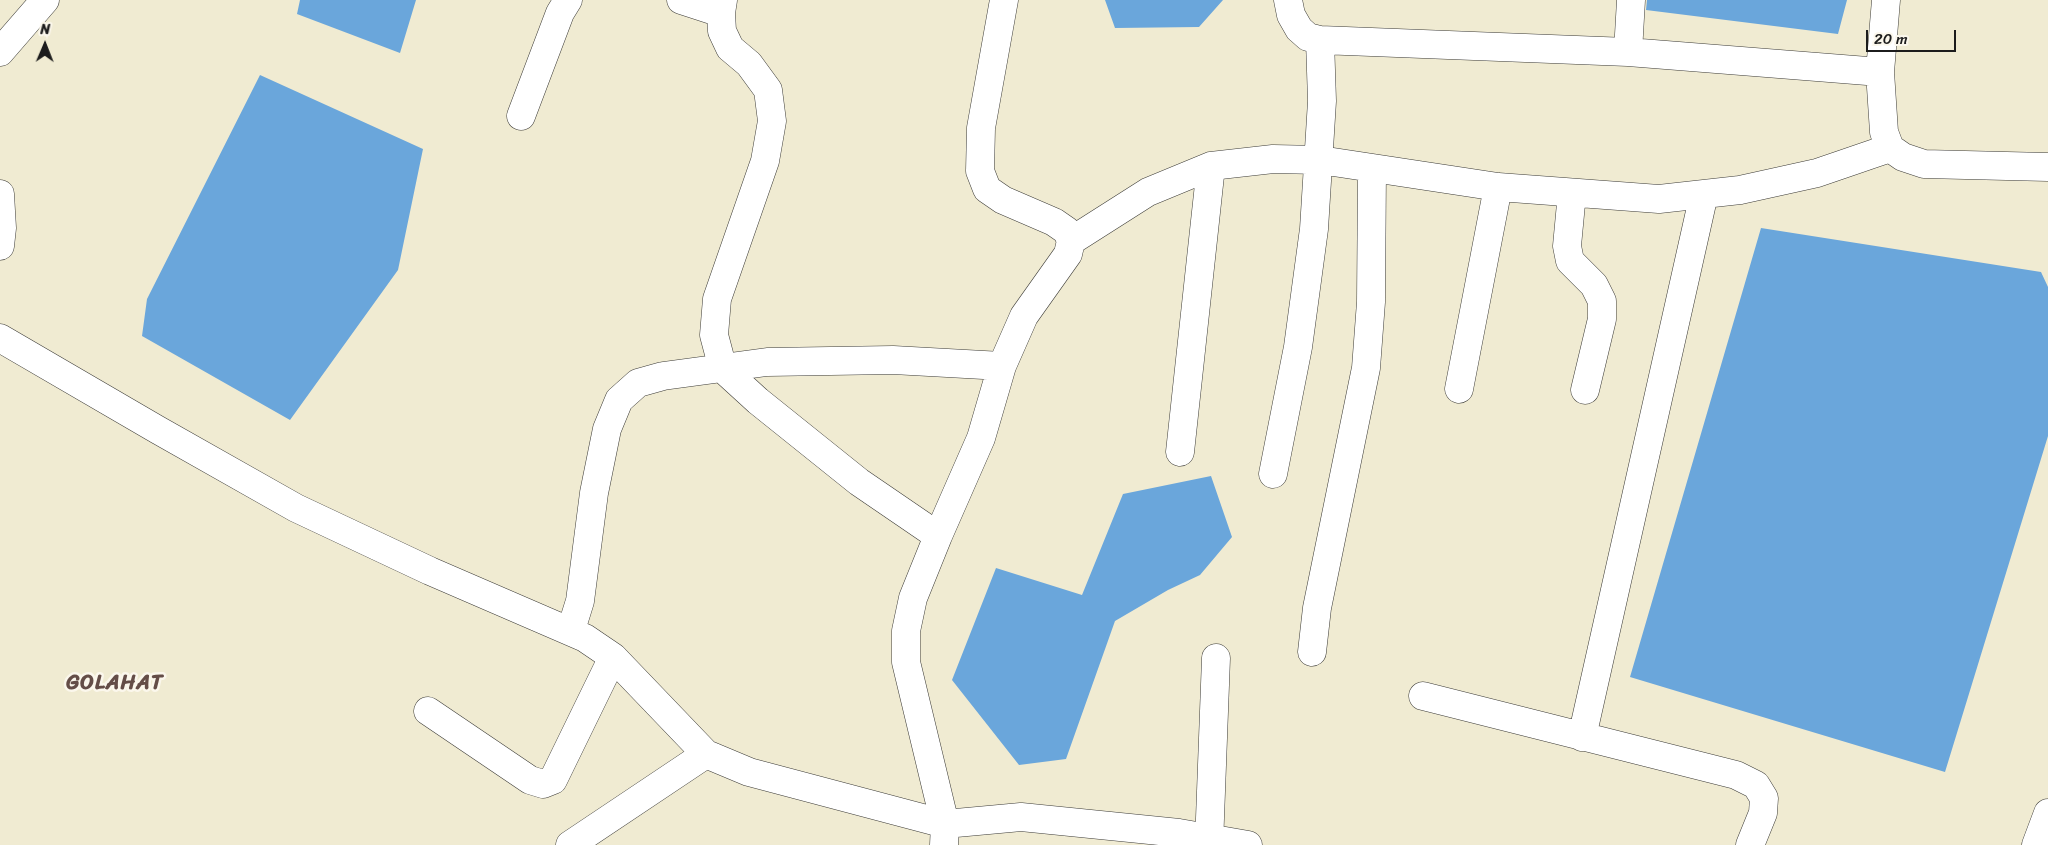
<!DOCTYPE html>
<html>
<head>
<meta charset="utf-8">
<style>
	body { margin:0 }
	#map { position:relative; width:2048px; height:845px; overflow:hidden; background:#f0ebd2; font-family:Sriracha,sans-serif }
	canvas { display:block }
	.north { position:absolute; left:20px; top:20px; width:50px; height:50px; -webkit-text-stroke:4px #fbf7ec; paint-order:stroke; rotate:1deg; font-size:14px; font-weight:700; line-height:20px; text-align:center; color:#1c1c1c }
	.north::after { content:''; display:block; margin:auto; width:18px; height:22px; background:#1c1c1c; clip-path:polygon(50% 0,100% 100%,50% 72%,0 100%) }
	.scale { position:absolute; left:1866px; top:30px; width:90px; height:22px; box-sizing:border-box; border:2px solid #1c1c1c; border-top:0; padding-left:6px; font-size:15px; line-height:18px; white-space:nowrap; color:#1c1c1c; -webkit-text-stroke:4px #fbf7ec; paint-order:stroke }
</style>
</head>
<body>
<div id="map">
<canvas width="2048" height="845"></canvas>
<div class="north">N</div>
<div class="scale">20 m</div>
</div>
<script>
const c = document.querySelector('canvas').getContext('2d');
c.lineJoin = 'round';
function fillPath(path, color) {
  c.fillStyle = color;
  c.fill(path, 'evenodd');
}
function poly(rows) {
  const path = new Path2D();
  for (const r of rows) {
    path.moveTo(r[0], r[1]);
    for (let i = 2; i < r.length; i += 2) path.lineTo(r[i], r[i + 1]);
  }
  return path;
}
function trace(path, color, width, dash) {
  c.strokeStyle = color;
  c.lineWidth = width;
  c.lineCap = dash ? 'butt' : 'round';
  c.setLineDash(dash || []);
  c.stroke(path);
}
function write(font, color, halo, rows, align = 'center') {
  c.font = font + ' Sriracha,sans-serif';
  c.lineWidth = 5;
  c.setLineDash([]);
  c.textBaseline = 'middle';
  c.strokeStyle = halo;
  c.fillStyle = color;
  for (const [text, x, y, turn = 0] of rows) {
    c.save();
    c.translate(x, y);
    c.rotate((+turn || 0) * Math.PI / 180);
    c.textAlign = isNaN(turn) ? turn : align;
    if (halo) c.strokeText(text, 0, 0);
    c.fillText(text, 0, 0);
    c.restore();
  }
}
fillPath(poly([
	[300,0,416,0,400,53,297,14],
	[1105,0,1223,0,1199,27,1115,28],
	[1647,0,1847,0,1838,34,1646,10],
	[260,75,423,149,398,270,290,420,142,336,147,299],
	[1761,228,2041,272,2048,287,2048,436,1945,772,1630,677],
	[1211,476,1232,537,1200,575,1168,590,1115,621,1066,759,1019,765,952,680,996,568,1082,595,1123,494]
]), '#6aa6db');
const street = poly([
	[681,0,721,13],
	[723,0,721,13,722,31,730,48,749,64,768,90,772,121,765,161,717,299,714,335,723,369,758,401,859,482,938,536],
	[1288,0,1291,15,1299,29,1308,37,1320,40,1628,52,1880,72,1886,0],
	[0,52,45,0],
	[1628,52,1631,0],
	[1880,72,1884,132,1890,148,1903,157,1924,164,2048,167],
	[521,116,560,13,568,0],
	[1572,193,1567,246,1570,261,1594,285,1602,301,1602,319,1585,390],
	[0,194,2,228,0,246],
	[1071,241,1148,192,1211,166,1273,159,1320,160,1498,187,1659,199,1740,190,1817,173,1890,148],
	[0,338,158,430,296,508,430,571,585,638,613,657,706,754,749,772,945,824,1021,817,1179,833,1248,845],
	[1459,389,1498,187],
	[1180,452,1211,166],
	[1273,474,1298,347,1314,229,1322,101,1320,40],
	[571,630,580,601,594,493,607,429,619,400,638,383,663,376,767,362,893,360,1002,366],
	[1312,652,1317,608,1366,368,1371,302,1372,169],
	[1423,696,1736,775,1756,785,1764,798,1763,813,1750,845],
	[428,711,530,780,543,784,553,780,613,657],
	[1582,737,1704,194],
	[570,845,706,754],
	[944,845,945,824,906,662,906,631,913,598,938,536,981,438,1002,366,1024,316,1068,254,1071,241,1067,231,1054,222,1003,200,987,189,980,171,981,128,1004,0],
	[1209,845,1216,658],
	[2036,845,2048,813]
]);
trace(street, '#3c3b37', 29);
trace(street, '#fff', 28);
c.letterSpacing = '1px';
write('bold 21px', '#644d47', '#fbf7ec', [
	["GOLAHAT",115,684]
]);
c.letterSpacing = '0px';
</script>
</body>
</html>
